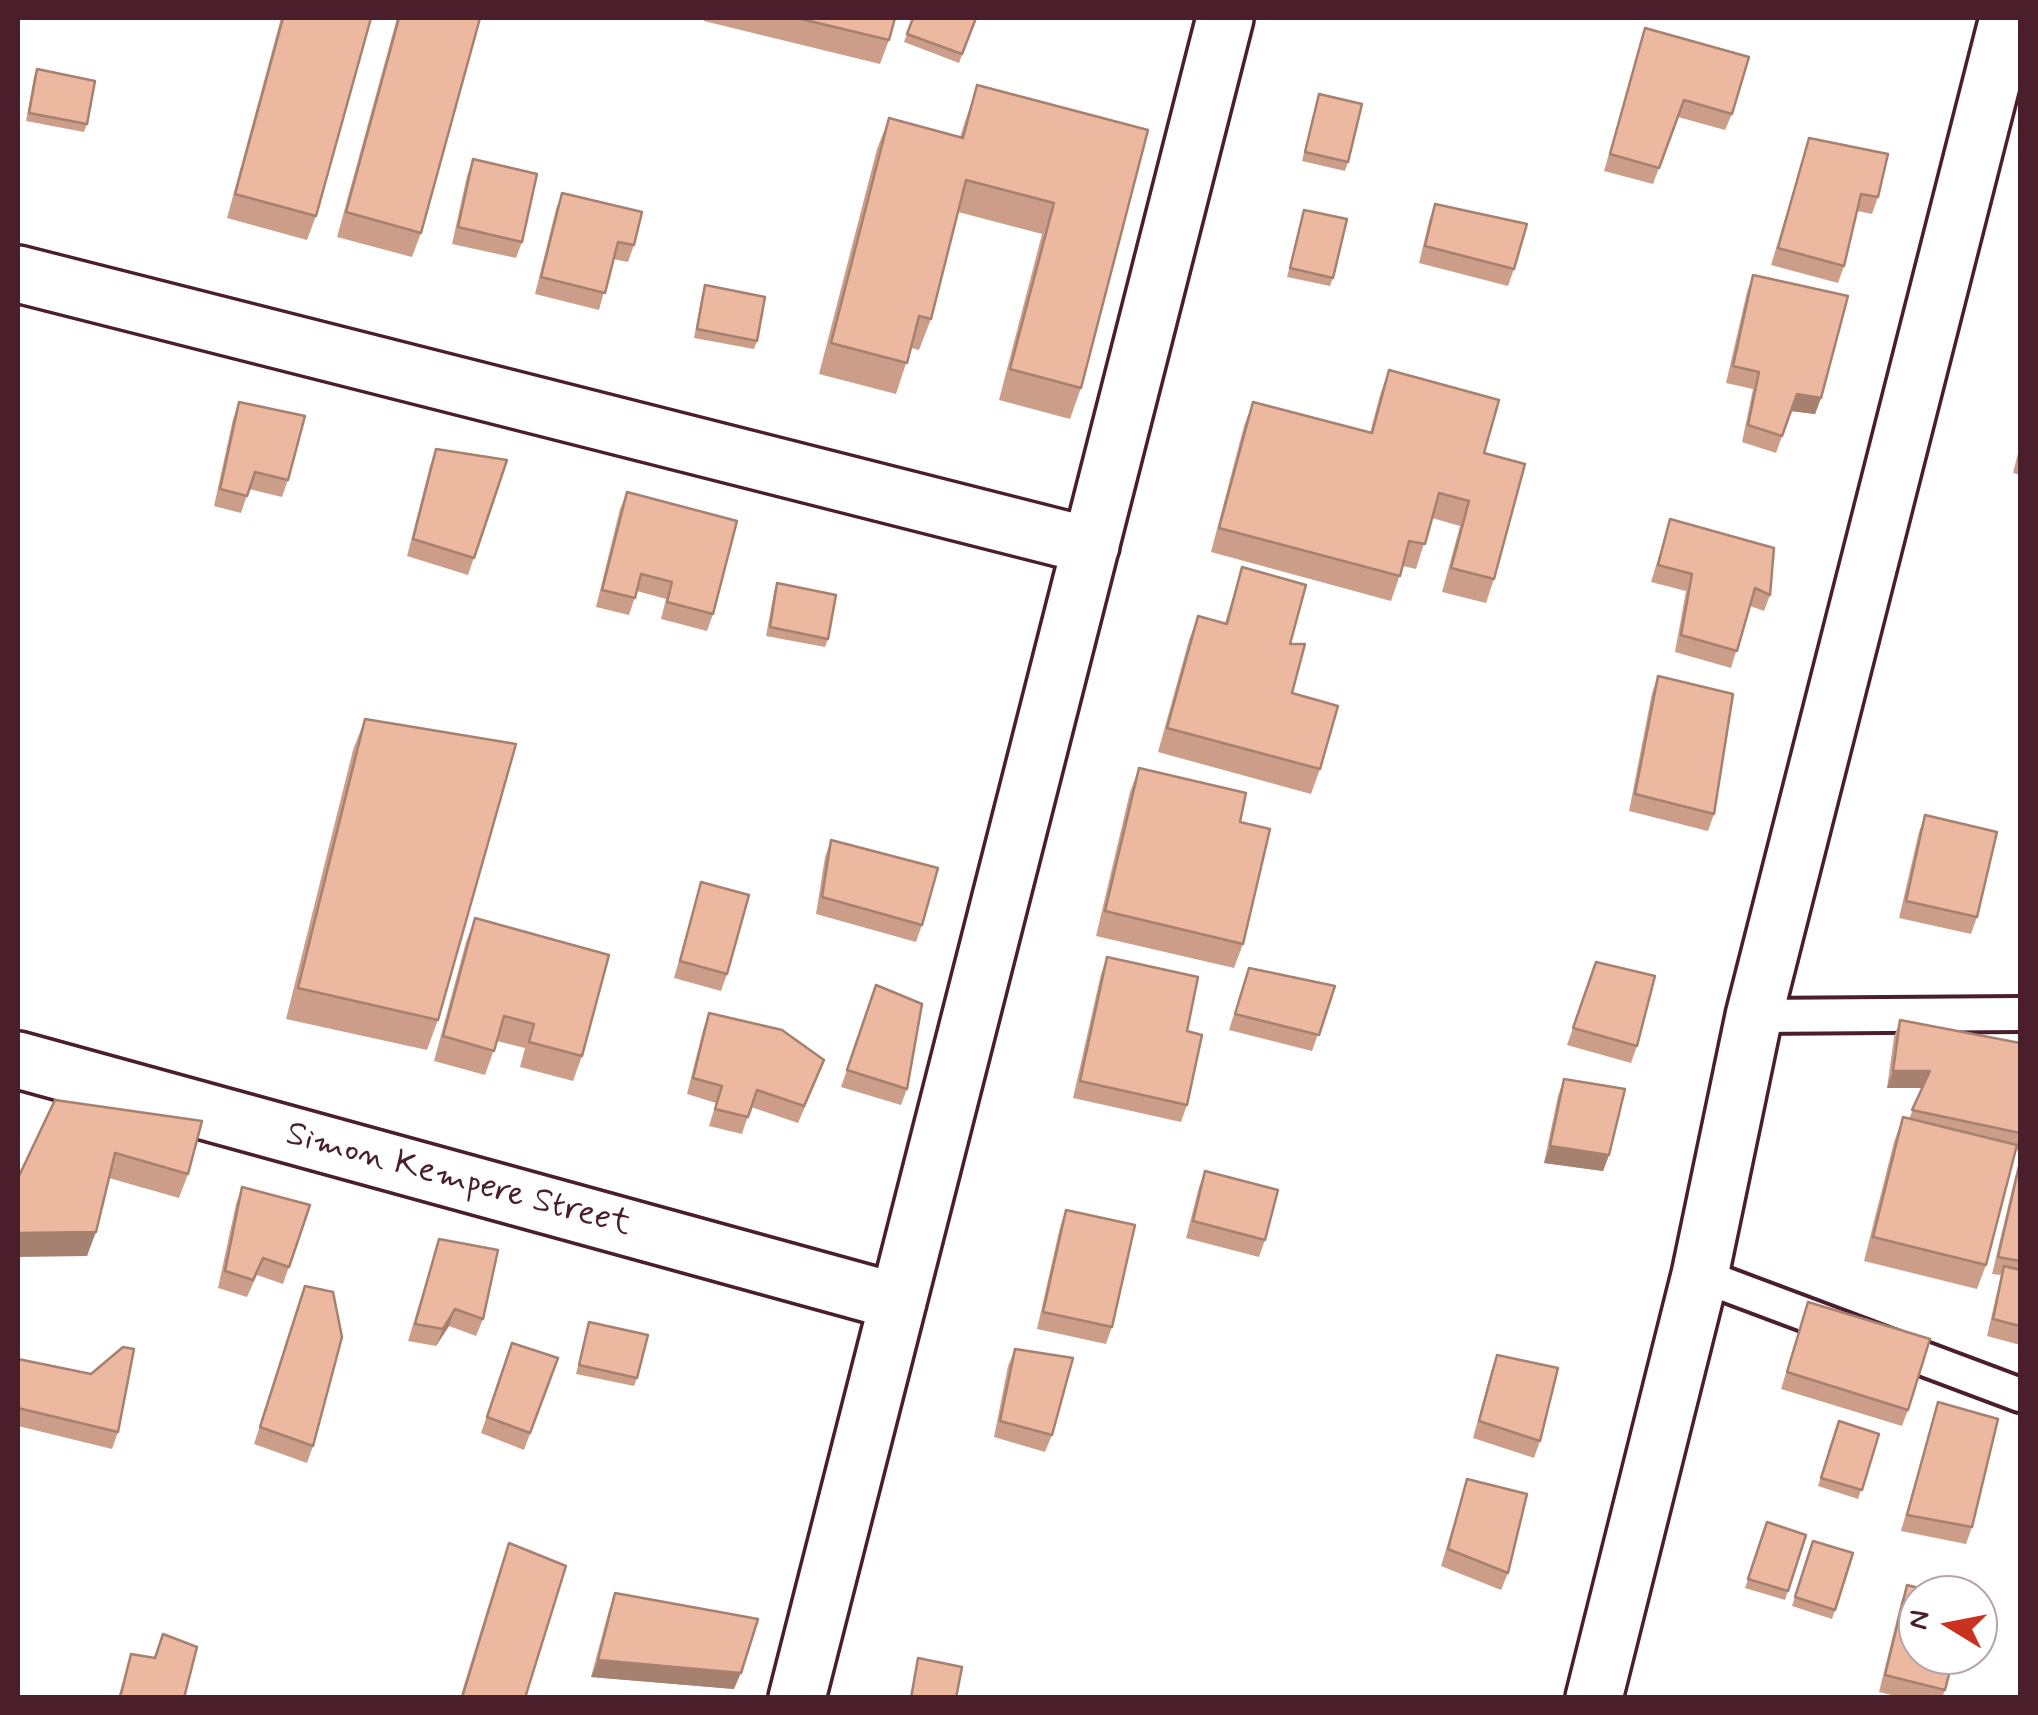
<!DOCTYPE html>
<html>
<head>
<meta charset="utf-8">
<style>
	body { margin:0 }
	#map { position:relative; width:2038px; height:1715px; overflow:hidden; background:#fff; font-family:Mynerve,sans-serif }
	canvas { display:block }
	.frame { position:absolute; inset:0; border:20px solid #4a1f2b; pointer-events:none }
	.north { position:absolute; left:1898px; top:1575px; width:100px; height:100px; box-sizing:border-box; background:#fff; border:2px solid #b7a5aa; border-radius:50%; rotate:280deg; font-size:28px; font-weight:700; line-height:40px; text-align:center; color:#4a1f2b }
	.north::after { content:''; display:block; margin:auto; width:35px; height:45px; background:#c8321e; clip-path:polygon(50% 0,100% 100%,50% 72%,0 100%) }
</style>
</head>
<body>
<div id="map">
<canvas width="2038" height="1715"></canvas>
<div class="frame"></div>
<div class="north">N</div>
</div>
<script>
const c = document.querySelector('canvas').getContext('2d');
c.lineJoin = 'round';
function poly(rows) {
  const path = new Path2D();
  for (const r of rows) {
    path.moveTo(r[0], r[1]);
    for (let i = 2; i < r.length; i += 2) path.lineTo(r[i], r[i + 1]);
  }
  return path;
}
function trace(path, color, width, dash) {
  c.strokeStyle = color;
  c.lineWidth = width;
  c.lineCap = dash ? 'butt' : 'round';
  c.setLineDash(dash || []);
  c.stroke(path);
}
function fillPath(path, color) {
  c.fillStyle = color;
  c.fill(path, 'evenodd');
}
function write(font, color, halo, rows, align = 'center') {
  c.font = font + ' Mynerve,sans-serif';
  c.lineWidth = 8;
  c.setLineDash([]);
  c.textBaseline = 'middle';
  c.strokeStyle = halo;
  c.fillStyle = color;
  for (const [text, x, y, turn = 0] of rows) {
    c.save();
    c.translate(x, y);
    c.rotate((+turn || 0) * Math.PI / 180);
    c.textAlign = isNaN(turn) ? turn : align;
    if (halo) c.strokeText(text, 0, 0);
    c.fillText(text, 0, 0);
    c.restore();
  }
}
const lane = poly([
	[1754,1016,2020,1014],
	[1700,1275,2020,1395]
]);
const street = poly([
	[18,274,1091,546],
	[18,1060,898,1302],
	[797,1698,1225,18],
	[1594,1698,1700,1275,1754,1016,2008,18]
]);
trace(lane, '#4a1f2b', 40);
trace(street, '#4a1f2b', 62);
trace(lane, '#fff', 32);
trace(street, '#fff', 55);
fillPath(poly([
	[281,18,371,18,316,216,307,240,227,218],
	[397,18,480,18,421,233,412,257,337,237],
	[704,18,895,18,889,40,880,64,704,21],
	[913,18,976,18,959,63,904,42],
	[1645,28,1732,114,1725,130,1678,117,1653,184,1604,171],
	[37,69,87,124,84,132,26,121,34,77],
	[977,85,1148,130,1081,388,1070,419,999,400,1042,234,958,212,931,319,919,350,911,348,896,394,819,374,877,149,889,118,960,137],
	[1319,94,1348,162,1345,171,1302,161],
	[1809,138,1878,197,1872,214,1857,211,1844,266,1838,283,1771,265],
	[473,159,522,242,516,258,452,244,467,176],
	[562,193,634,245,628,262,613,259,599,310,535,294,556,209],
	[1435,204,1514,269,1508,286,1419,263,1429,221],
	[1304,210,1333,278,1330,286,1287,277],
	[1753,275,1821,398,1815,414,1791,411,1776,453,1742,442,1753,389,1726,383,1747,292],
	[705,285,757,341,754,349,694,338,702,294],
	[1389,370,1484,453,1494,579,1486,603,1442,592,1460,526,1432,518,1416,569,1403,566,1391,601,1211,552,1244,426,1253,402,1370,433,1380,395],
	[239,402,288,480,282,497,249,489,241,513,214,506,233,419],
	[2020,445,2020,475,2013,473],
	[436,449,507,460,468,575,407,556,430,466],
	[627,492,713,614,707,631,661,619,666,599,637,591,629,615,596,607,620,509],
	[1670,519,1770,595,1764,611,1750,606,1731,668,1675,652,1686,591,1651,582],
	[1242,567,1290,644,1292,693,1320,769,1311,794,1158,752,1189,640,1198,616,1225,623],
	[777,583,828,639,825,647,766,636,774,592],
	[1658,676,1714,814,1708,831,1629,811,1652,693],
	[365,719,438,1020,427,1050,286,1019,353,750],
	[1139,768,1240,822,1243,944,1234,968,1096,936,1130,792],
	[1925,815,1977,917,1971,934,1899,918,1919,832],
	[831,840,922,925,916,942,816,914,825,857],
	[701,882,727,974,721,991,674,978],
	[475,918,582,1056,573,1081,520,1067,525,1048,497,1041,485,1075,434,1061,466,942],
	[1107,957,1187,1031,1187,1105,1181,1122,1073,1098,1101,974],
	[1596,962,1637,1046,1631,1063,1567,1045],
	[876,985,907,1089,901,1105,841,1087],
	[1243,985,1335,986,1312,1051,1229,1030],
	[709,1013,818,1077,798,1123,751,1107,742,1134,709,1126,716,1103,687,1094,703,1030],
	[1900,1020,2020,1043,2020,1151,2015,1150,1986,1265,1977,1289,1864,1261,1894,1142,1903,1117,1909,1119,1922,1088,1887,1088,1894,1037],
	[1564,1079,1609,1155,1603,1171,1544,1163,1558,1096],
	[55,1100,188,1174,179,1198,109,1178,87,1256],
	[2020,1161,2020,1345,1987,1336,2001,1275,1992,1274,2015,1177],
	[1205,1171,1265,1240,1259,1257,1186,1238,1199,1187],
	[242,1187,310,1205,283,1284,257,1275,247,1297,218,1288,236,1204],
	[1066,1210,1112,1327,1106,1344,1037,1329,1060,1227],
	[439,1239,483,1319,476,1336,449,1326,436,1346,408,1341],
	[305,1286,313,1446,307,1463,254,1444],
	[1808,1302,1908,1410,1902,1426,1781,1389],
	[589,1322,637,1378,634,1386,576,1374],
	[512,1343,558,1358,524,1450,481,1433],
	[1015,1349,1052,1435,1045,1452,994,1437,1008,1366],
	[1497,1355,1540,1441,1534,1458,1473,1438,1491,1372],
	[18,1359,118,1432,112,1449,18,1426],
	[1938,1402,1972,1527,1966,1544,1901,1531],
	[1839,1421,1879,1434,1858,1499,1818,1486],
	[1467,1479,1508,1573,1501,1590,1441,1566],
	[1767,1522,1806,1535,1785,1600,1745,1588],
	[1813,1541,1853,1553,1832,1619,1792,1606],
	[509,1543,525,1698,460,1698,500,1568],
	[1907,1585,1945,1690,1942,1698,1903,1698,1879,1692,1901,1602],
	[615,1593,734,1689,591,1677,609,1610],
	[131,1654,184,1698,118,1698]
]), '#cc9e8a');
fillPath(poly([
	[1797,394,1821,398,1815,414,1790,411],
	[1893,1071,1930,1071,1923,1088,1887,1088],
	[1550,1146,1609,1155,1603,1171,1544,1163],
	[96,1232,87,1256,18,1257,18,1233],
	[455,1309,449,1326,436,1346,443,1329],
	[598,1660,741,1673,734,1689,591,1677]
]), '#a68170');
const building = poly([
	[283,18,371,18,316,216,235,194,283,18],
	[399,18,480,18,421,233,346,212,399,18],
	[797,18,895,18,889,40,797,18],
	[913,18,976,18,962,54,907,34,913,18],
	[1645,28,1749,57,1732,114,1684,100,1659,168,1610,154,1645,28],
	[37,69,95,81,87,124,29,113,37,69],
	[977,85,1148,130,1081,388,1010,369,1054,203,966,180,931,319,919,316,907,363,831,343,889,118,963,138,977,85],
	[1319,94,1362,104,1348,162,1305,152,1319,94],
	[1809,138,1888,154,1878,197,1861,194,1844,266,1778,248,1809,138],
	[473,159,537,174,522,242,458,227,473,159],
	[562,193,642,212,634,245,618,242,605,293,541,277,562,193],
	[1435,204,1527,224,1514,269,1425,246,1435,204],
	[1304,210,1347,219,1333,278,1290,268,1304,210],
	[1753,275,1848,296,1821,398,1797,394,1782,436,1748,425,1759,372,1733,366,1753,275],
	[705,285,765,297,757,341,697,329,705,285],
	[1389,370,1499,400,1484,453,1525,464,1494,579,1451,568,1469,501,1439,493,1425,544,1409,541,1400,576,1219,528,1253,402,1372,433,1389,370],
	[239,402,305,416,288,480,255,472,247,496,220,489,239,402],
	[436,449,507,460,474,558,413,539,436,449],
	[627,492,737,521,713,614,667,602,672,582,641,574,635,598,602,590,627,492],
	[1670,519,1774,548,1770,595,1755,588,1737,651,1681,635,1692,574,1658,565,1670,519],
	[1242,567,1306,585,1290,644,1305,644,1292,693,1338,706,1320,769,1167,728,1198,616,1227,624,1242,567],
	[777,583,836,595,828,639,770,627,777,583],
	[1658,676,1733,694,1714,814,1635,794,1658,676],
	[365,719,516,744,438,1020,298,988,365,719],
	[1139,768,1246,793,1240,822,1270,829,1243,944,1105,911,1139,768],
	[1925,815,1997,832,1977,917,1906,901,1925,815],
	[831,840,938,868,922,925,822,897,831,840],
	[701,882,749,895,727,974,680,961,701,882],
	[475,918,609,955,582,1056,529,1042,534,1024,504,1016,494,1051,443,1036,475,918],
	[1107,957,1198,977,1187,1031,1202,1035,1187,1105,1080,1081,1107,957],
	[1596,962,1655,976,1637,1046,1573,1028,1596,962],
	[1249,968,1335,986,1319,1035,1235,1014,1249,968],
	[876,985,922,1004,907,1089,847,1070,876,985],
	[709,1013,782,1030,824,1060,804,1106,757,1090,748,1117,715,1109,722,1086,693,1078,709,1013],
	[1900,1020,2020,1043,2020,1133,1912,1110,1930,1071,1893,1071,1900,1020],
	[1564,1079,1625,1089,1609,1155,1550,1146,1564,1079],
	[55,1100,202,1121,188,1174,115,1153,96,1232,18,1233,18,1178,55,1100],
	[1903,1117,2017,1145,1986,1265,1873,1237,1903,1117],
	[2020,1162,2020,1261,1998,1257,2020,1162],
	[1205,1171,1278,1190,1265,1240,1193,1221,1205,1171],
	[242,1187,310,1205,289,1267,263,1258,253,1280,225,1271,242,1187],
	[1066,1210,1135,1225,1112,1327,1043,1312,1066,1210],
	[439,1239,498,1250,483,1319,455,1309,443,1329,415,1324,439,1239],
	[2004,1266,2020,1270,2020,1326,1993,1319,2004,1266],
	[305,1286,333,1292,342,1337,313,1446,260,1427,305,1286],
	[1808,1302,1930,1339,1908,1410,1787,1372,1808,1302],
	[589,1322,648,1335,637,1378,579,1365,589,1322],
	[512,1343,558,1358,530,1433,487,1417,512,1343],
	[123,1347,134,1349,118,1432,18,1408,18,1359,91,1374,123,1347],
	[1015,1349,1073,1358,1052,1435,1000,1421,1015,1349],
	[1497,1355,1558,1368,1540,1441,1479,1421,1497,1355],
	[1938,1402,1998,1419,1972,1527,1907,1515,1938,1402],
	[1839,1421,1879,1434,1862,1490,1821,1478,1839,1421],
	[1467,1479,1527,1494,1508,1573,1448,1549,1467,1479],
	[1767,1522,1806,1535,1788,1591,1748,1579,1767,1522],
	[1813,1541,1853,1553,1835,1610,1795,1597,1813,1541],
	[509,1543,566,1566,525,1698,462,1698,509,1543],
	[1907,1585,1947,1595,1918,1595,1918,1655,1954,1655,1945,1690,1885,1675,1907,1585],
	[615,1593,758,1619,741,1673,598,1660,615,1593],
	[163,1634,197,1647,184,1698,120,1698,131,1654,155,1658,163,1634],
	[918,1658,962,1667,956,1698,911,1698,918,1658]
]);
fillPath(building, '#edb8a0');
trace(building, '#a68170', 2.5);
write('35px', '#4a1f2b', '#fff', [
	["Simon Kempere Street",458,1181,15]
]);
</script>
</body>
</html>
